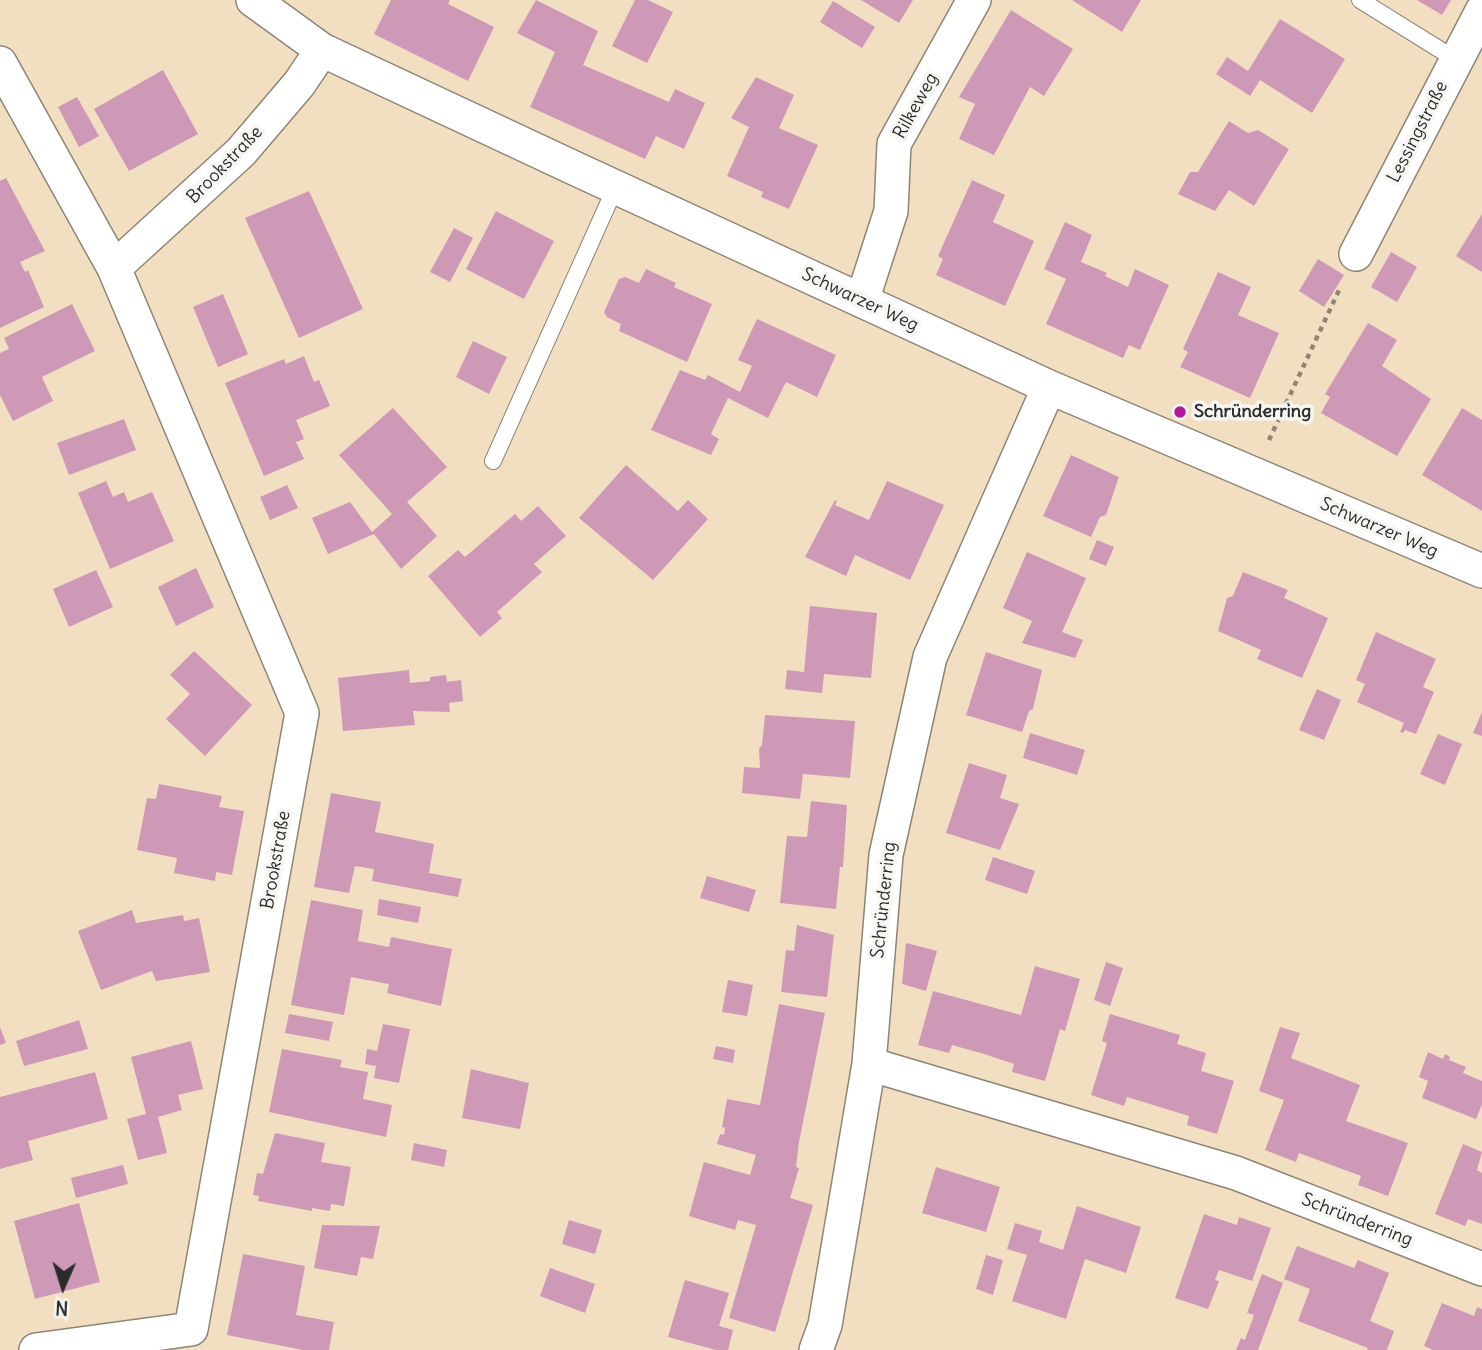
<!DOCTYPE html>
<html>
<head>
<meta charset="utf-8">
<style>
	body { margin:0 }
	#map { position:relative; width:1482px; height:1350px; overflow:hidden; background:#f2dfc2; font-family:Delius,sans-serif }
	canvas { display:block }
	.north { position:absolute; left:28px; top:1252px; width:70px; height:70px; -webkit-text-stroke:5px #f6f6f2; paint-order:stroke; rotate:183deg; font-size:19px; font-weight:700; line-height:28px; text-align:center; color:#2b2b2b }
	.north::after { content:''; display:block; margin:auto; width:24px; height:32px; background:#2b2b2b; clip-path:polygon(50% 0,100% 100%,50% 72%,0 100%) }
</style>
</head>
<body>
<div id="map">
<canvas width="1482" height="1350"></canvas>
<div class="north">N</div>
</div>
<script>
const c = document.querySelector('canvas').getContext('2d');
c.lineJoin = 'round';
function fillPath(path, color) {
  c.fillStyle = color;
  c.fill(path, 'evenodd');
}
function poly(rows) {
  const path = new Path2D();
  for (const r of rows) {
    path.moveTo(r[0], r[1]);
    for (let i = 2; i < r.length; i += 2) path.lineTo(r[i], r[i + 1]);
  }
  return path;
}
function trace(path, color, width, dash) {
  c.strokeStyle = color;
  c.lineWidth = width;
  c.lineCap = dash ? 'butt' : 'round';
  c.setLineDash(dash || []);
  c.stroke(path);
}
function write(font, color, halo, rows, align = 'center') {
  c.font = font + ' Delius,sans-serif';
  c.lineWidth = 7;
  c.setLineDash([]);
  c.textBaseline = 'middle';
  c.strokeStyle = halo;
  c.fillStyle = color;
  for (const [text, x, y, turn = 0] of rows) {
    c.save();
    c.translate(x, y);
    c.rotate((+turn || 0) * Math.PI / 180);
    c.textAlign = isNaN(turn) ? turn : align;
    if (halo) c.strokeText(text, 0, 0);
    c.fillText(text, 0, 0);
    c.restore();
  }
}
fillPath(poly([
	[391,0,450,0,448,4,494,27,468,81,374,34],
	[536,0,598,31,583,65,669,102,675,89,705,103,684,149,656,136,645,159,530,107,555,52,517,33],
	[635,0,648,0,673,12,647,63,612,46],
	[861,0,913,0,899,23],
	[1072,0,1141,0,1122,32],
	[1417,0,1451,0,1442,15],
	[833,1,875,27,862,48,820,22],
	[1011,10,1073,49,1044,96,1030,87,994,155,959,139,975,104,959,97],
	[1280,19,1345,59,1312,113,1260,80,1250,96,1216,74,1227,57,1248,71],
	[163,70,198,134,129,171,94,109],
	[756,77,794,95,779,128,818,145,789,209,761,197,763,192,727,176,749,127,731,118],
	[77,97,99,136,79,147,58,107],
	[1229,121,1248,133,1258,130,1289,149,1254,206,1229,190,1215,211,1178,194,1190,172,1198,172],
	[6,178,45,251,20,262,25,272,28,270,44,307,0,328,0,181],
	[972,180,1005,195,993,222,1034,241,1005,306,936,275,943,259,938,256],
	[309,191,363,309,299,338,245,218],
	[496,211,554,241,524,299,466,269],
	[1482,214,1482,272,1456,256],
	[1065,222,1092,235,1081,262,1107,273,1105,276,1128,287,1135,269,1169,285,1140,350,1129,345,1123,358,1046,324,1066,279,1044,269],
	[454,228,473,238,450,282,430,272],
	[1391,252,1417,267,1397,302,1371,287],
	[1318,259,1344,275,1324,307,1299,291],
	[646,269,676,283,674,287,712,304,687,362,619,331,621,324,607,317,604,312,619,279,625,277,639,283],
	[1218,272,1251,287,1238,315,1279,333,1250,398,1180,367,1188,352,1183,349],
	[223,294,248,354,218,367,193,307],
	[72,304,95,351,42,377,53,401,13,421,0,395,0,353,9,349,4,338],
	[757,319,836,355,817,397,786,382,768,418,728,398,711,434,719,439,711,455,651,430,680,370,705,380,708,375,740,392,752,366,738,360],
	[1368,323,1397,340,1382,366,1431,399,1397,456,1321,413,1330,397,1325,394],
	[473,341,507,357,489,394,456,377],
	[304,356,314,382,319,380,330,406,296,420,304,439,296,442,304,459,264,476,225,383,284,359,286,364],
	[393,408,447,467,407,502,437,536,401,569,374,534,328,554,312,518,350,502,372,532,392,514,339,455],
	[1462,408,1482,420,1482,511,1422,475],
	[124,419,136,450,69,475,57,443],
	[1071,455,1119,477,1106,515,1100,517,1091,537,1043,516],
	[626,465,678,511,688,500,708,519,653,580,579,518],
	[106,481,113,497,124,492,128,502,152,492,174,541,110,569,78,493],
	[887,481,944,505,910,580,855,555,846,576,805,557,835,500,837,501,835,505,869,520],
	[287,485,298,508,270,520,260,497],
	[538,506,566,536,534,564,542,572,497,612,502,618,480,637,428,576,458,550,465,557,515,514,521,521],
	[1097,540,1114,547,1106,566,1089,559],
	[1027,552,1086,578,1062,632,1083,640,1075,658,1022,643,1032,621,1003,608],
	[196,568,214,607,176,626,158,587],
	[96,570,113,607,69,627,53,589],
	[1243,572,1288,590,1284,598,1328,618,1302,678,1257,659,1261,650,1218,631,1227,598,1233,596],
	[810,606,877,613,871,678,824,674,822,693,785,689,787,670,804,672],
	[1376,632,1436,659,1423,687,1434,692,1416,734,1405,730,1403,733,1400,732,1404,723,1357,702,1365,684,1356,680],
	[194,651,252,705,205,756,166,719,190,694,170,675],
	[986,652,1042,670,1033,709,1029,711,1022,732,966,715],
	[409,670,410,683,430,681,430,677,446,675,447,682,461,680,463,701,449,703,450,712,413,711,415,725,343,731,338,678],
	[1317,689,1341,700,1324,740,1299,730],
	[1482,712,1482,736,1473,733],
	[765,715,855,721,850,778,803,774,800,799,742,793,744,767,760,768,759,749,762,745],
	[1030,733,1085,750,1077,775,1023,758],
	[1438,734,1462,744,1445,785,1420,774],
	[969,763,1007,775,1000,798,1019,804,1000,850,946,833],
	[159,784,222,796,219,807,244,811,232,875,216,872,215,881,174,873,177,858,137,850,147,798,156,799],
	[331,793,381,802,375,832,434,844,429,873,462,879,458,897,372,881,374,869,355,866,349,893,314,887],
	[811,801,847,805,843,867,840,867,836,909,780,903,787,836,807,837],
	[993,857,1035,871,1027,894,985,880],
	[707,876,756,890,749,912,700,898],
	[379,899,421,907,418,923,377,915],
	[311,900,363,910,358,941,389,947,391,937,452,949,441,1006,387,993,389,984,351,977,344,1015,291,1005],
	[132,910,136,923,183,915,184,921,199,918,210,972,156,981,152,971,101,990,78,931],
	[797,925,834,935,827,997,781,992,786,950,794,951],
	[906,943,937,951,926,991,902,984],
	[1106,962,1123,968,1110,1006,1094,1000],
	[1035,966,1080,979,1065,1031,1060,1029,1045,1081,1012,1072,1014,1064,984,1054,952,1045,949,1053,918,1045,933,991,1021,1015],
	[728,980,753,985,747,1016,722,1012],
	[779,1004,825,1013,799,1142,796,1167,799,1168,790,1198,813,1205,775,1332,729,1318,756,1225,738,1220,735,1230,689,1216,704,1162,750,1175,756,1155,717,1144,720,1134,724,1135,725,1128,722,1127,727,1099,760,1105],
	[289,1014,333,1022,329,1041,285,1033],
	[1110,1014,1180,1035,1177,1044,1206,1053,1201,1071,1234,1081,1217,1134,1187,1125,1189,1116,1127,1097,1124,1106,1091,1095,1107,1043,1102,1041],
	[79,1020,88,1049,24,1066,16,1041],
	[383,1024,410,1029,399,1083,374,1078,376,1066,365,1064,367,1049,377,1051],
	[0,1027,6,1043,0,1045],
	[1280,1027,1300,1033,1291,1058,1360,1085,1346,1121,1408,1143,1388,1196,1358,1185,1361,1176,1299,1153,1296,1162,1265,1150,1284,1100,1259,1091],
	[191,1041,203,1089,178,1095,182,1110,158,1117,167,1153,138,1160,127,1119,146,1114,131,1057],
	[716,1046,735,1050,733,1063,713,1059],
	[282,1049,342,1060,340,1067,368,1072,363,1099,392,1105,386,1137,269,1112],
	[1428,1052,1443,1059,1445,1054,1450,1057,1449,1060,1466,1067,1463,1073,1482,1081,1482,1104,1476,1119,1422,1098,1428,1081,1419,1077],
	[471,1069,529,1083,520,1129,462,1118],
	[95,1072,108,1119,28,1141,33,1160,0,1169,0,1097],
	[275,1133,325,1143,321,1162,351,1167,344,1206,331,1204,330,1211,312,1208,312,1211,258,1201,259,1196,253,1195,257,1173,263,1174],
	[414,1143,447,1150,444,1167,411,1160],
	[1463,1144,1482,1152,1477,1170,1482,1173,1482,1224,1468,1219,1465,1226,1435,1214],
	[123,1165,128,1184,76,1198,71,1178],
	[936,1167,1000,1187,986,1232,922,1213],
	[79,1203,100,1282,35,1299,14,1221],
	[1077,1206,1141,1227,1126,1273,1085,1259,1066,1319,1012,1301,1027,1255,1007,1249,1015,1223,1042,1231,1039,1242,1063,1250],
	[1204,1214,1237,1225,1239,1217,1271,1228,1252,1281,1219,1270,1215,1280,1219,1281,1208,1309,1175,1298],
	[569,1220,602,1230,595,1254,562,1244],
	[322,1225,380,1226,373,1259,361,1257,357,1276,314,1268],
	[1297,1246,1354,1268,1358,1260,1389,1273,1370,1321,1394,1331,1387,1350,1367,1350,1368,1348,1298,1321,1310,1289,1284,1279],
	[243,1254,305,1266,296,1315,334,1322,329,1350,303,1350,227,1335],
	[986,1255,1003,1260,993,1295,976,1289],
	[550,1268,595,1284,585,1313,540,1296],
	[1262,1274,1283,1283,1258,1350,1236,1350,1241,1338,1245,1340,1254,1315,1247,1313],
	[685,1280,729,1293,719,1326,733,1330,728,1350,716,1350,668,1337],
	[1442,1303,1474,1316,1477,1307,1482,1309,1482,1350,1433,1350,1424,1346]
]), '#ce99b6');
const lane = poly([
	[1360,0,1455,59],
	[493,461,616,186]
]);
const street = poly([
	[253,0,322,50,574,168,1049,387,1482,571],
	[0,63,114,268],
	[1356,254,1482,11],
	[862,301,891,211,894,144,974,0],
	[869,1064,1236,1173,1482,1269],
	[36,1350,191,1329,302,713,114,268,241,152,299,84,322,50],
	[816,1350,825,1325,869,1064,886,855,930,657,1049,387]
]);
trace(lane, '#8e8576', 18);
trace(street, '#8e8576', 36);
trace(poly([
	[1269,440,1341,286]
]), '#8e8576', 4.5, [5, 5]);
trace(lane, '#fff', 16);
trace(street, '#fff', 33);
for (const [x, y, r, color] of [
	[1180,412,7,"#b5179e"]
]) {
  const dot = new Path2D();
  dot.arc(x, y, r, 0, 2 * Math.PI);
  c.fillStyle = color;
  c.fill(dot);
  trace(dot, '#f6f6f2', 2.5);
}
write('18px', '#2b2b2b', '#f6f6f2', [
	["Rilkeweg",916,106,-61],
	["Lessingstraße",1418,132,-63],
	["Brookstraße",225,165,-46],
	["Schwarzer Weg",860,300,25],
	["Schwarzer Weg",1379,528,23],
	["Brookstraße",276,860,-80],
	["Schründerring",884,900,-84],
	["Schründerring",1357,1220,21]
]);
write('bold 18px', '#2b2b2b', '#f6f6f2', [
	["Schründerring",1194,412]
], 'left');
</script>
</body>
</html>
